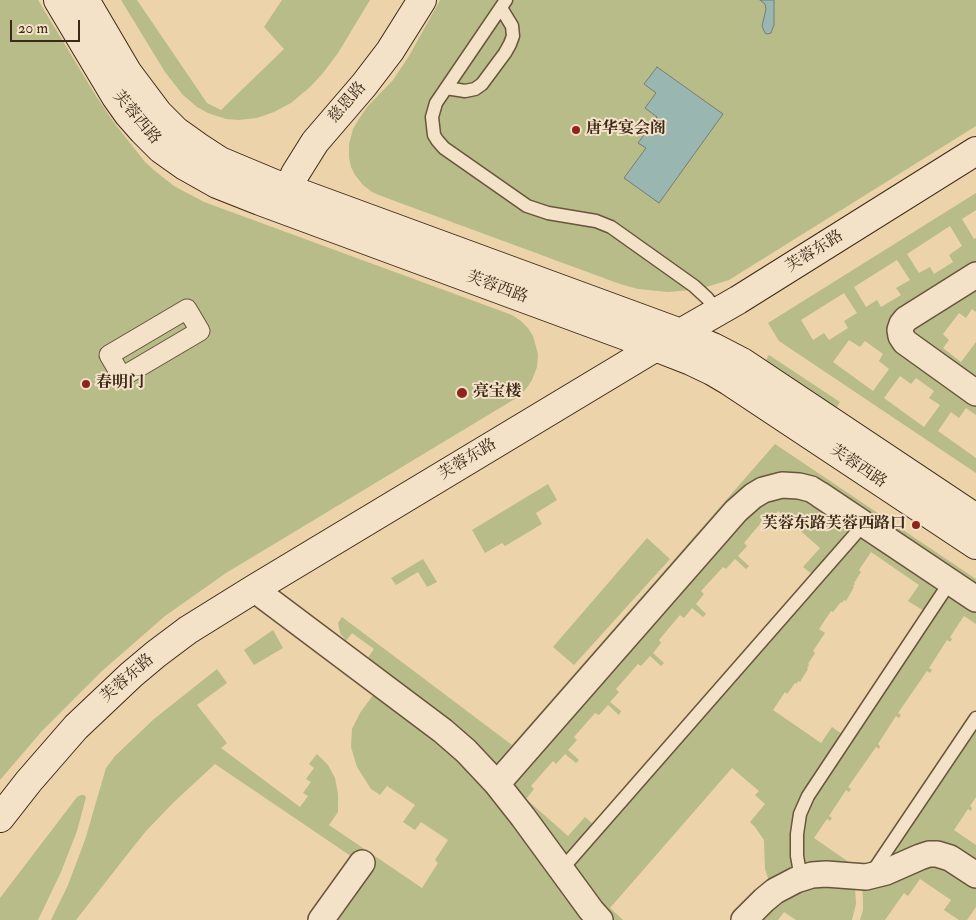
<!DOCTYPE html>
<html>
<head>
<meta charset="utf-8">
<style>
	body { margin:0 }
	#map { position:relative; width:976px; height:920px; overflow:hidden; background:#ecd3aa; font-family:"IM FELL Double Pica",serif }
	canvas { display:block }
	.scale { position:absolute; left:10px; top:20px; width:70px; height:22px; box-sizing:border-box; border:2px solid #3d2918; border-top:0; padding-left:6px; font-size:15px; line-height:18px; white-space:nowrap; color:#3d2918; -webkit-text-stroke:4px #f3e2c8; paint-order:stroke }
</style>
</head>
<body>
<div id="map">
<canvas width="976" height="920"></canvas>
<div class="scale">20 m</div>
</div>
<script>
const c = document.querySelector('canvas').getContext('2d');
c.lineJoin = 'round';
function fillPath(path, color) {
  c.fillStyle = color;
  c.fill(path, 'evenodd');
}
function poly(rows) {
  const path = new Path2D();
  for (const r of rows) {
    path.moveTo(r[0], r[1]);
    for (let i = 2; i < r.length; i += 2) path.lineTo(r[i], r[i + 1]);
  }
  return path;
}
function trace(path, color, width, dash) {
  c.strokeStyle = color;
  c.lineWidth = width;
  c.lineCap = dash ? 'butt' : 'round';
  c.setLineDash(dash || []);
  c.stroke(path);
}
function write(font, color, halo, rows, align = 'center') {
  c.font = font + ' "IM FELL Double Pica","Noto Serif SC",serif';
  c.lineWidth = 4;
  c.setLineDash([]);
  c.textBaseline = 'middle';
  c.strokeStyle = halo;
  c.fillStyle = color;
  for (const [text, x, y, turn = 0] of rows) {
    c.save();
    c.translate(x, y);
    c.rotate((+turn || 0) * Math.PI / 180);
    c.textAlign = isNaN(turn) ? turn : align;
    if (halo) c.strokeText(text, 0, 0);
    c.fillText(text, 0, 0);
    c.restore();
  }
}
fillPath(poly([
	[0,0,38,0,96,96,115,124,145,162,155,171,174,186,204,202,512,315,521,321,528,328,533,336,538,354,537,367,532,380,526,389,518,397,226,573,165,616,102,671,42,731,0,780],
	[121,0,137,0,207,103,221,110,284,49,264,27,282,0,370,0,338,53,323,73,310,87,291,103,274,112,257,118,238,120,226,119,208,113,197,107,183,95,165,72],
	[440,0,976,0,976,126,729,280,703,288,691,290,668,292,638,289,620,284,384,197,372,192,363,185,355,175,351,167,349,157,349,144,353,129,357,122,367,107,393,80,409,56],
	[976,193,976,210,962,219,974,239,976,238,976,267,898,318,976,401,976,415,966,408,959,418,951,412,938,431,976,458,976,473,779,341,768,323],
	[950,226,962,246,949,255,953,262,934,274,930,267,919,273,907,254],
	[897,260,910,280,896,288,901,295,881,307,877,300,866,307,854,287],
	[844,293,857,313,844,321,848,328,829,340,824,333,813,340,801,320],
	[849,340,860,347,865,341,883,354,879,361,889,369,873,391,833,362],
	[900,376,911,384,916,378,934,391,929,398,940,405,924,427,884,398],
	[976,283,976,312,972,309,966,318,959,313,943,334,949,340,943,348,961,362,976,342,976,384,906,328],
	[769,355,840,402,836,408,765,361],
	[775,444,976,579,976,589,788,476,499,766,495,766,365,662,374,649,352,633,346,641,340,633,338,623,342,617,512,745],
	[548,484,557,500,536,513,542,524,505,546,502,543,485,553,472,530],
	[774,495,806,497,854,528,813,575,803,567,820,548,778,511,769,520,765,518,744,543,747,546,738,556,749,566,746,569,735,559,726,569,723,567,701,591,704,594,696,604,706,614,703,617,692,608,684,618,680,615,659,640,661,643,653,653,664,663,661,666,650,656,641,666,638,664,616,689,619,692,610,702,621,711,619,715,608,705,599,715,595,713,574,737,577,740,568,750,579,760,576,763,565,754,556,764,553,761,531,786,534,789,526,799,568,836,585,817,594,825,565,859,512,783,745,514],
	[862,534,941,586,924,611,908,601,919,585,871,552,859,570,861,572,854,583,855,584,853,586,854,587,846,601,844,600,842,603,841,602,833,612,831,611,819,629,825,633,813,651,815,653,808,664,809,665,807,668,808,669,800,682,798,681,797,684,795,683,787,694,785,692,773,710,821,743,832,727,842,734,812,780,794,871,770,884,765,869,764,840,755,827,750,822,765,804,755,795,759,791,732,768,610,908,623,920,612,920,571,867],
	[647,538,670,559,574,665,553,647],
	[423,559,437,582,427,587,418,572,396,585,391,578],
	[950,592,976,609,976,624,964,616,950,637,952,639,950,642,947,640,929,668,932,670,930,673,927,671,898,713,901,715,899,718,896,716,878,744,880,746,879,749,876,747,848,787,851,789,849,792,846,790,829,816,832,818,830,821,827,819,814,838,853,865,804,868,802,849,803,828,808,808,818,790],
	[273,630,283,648,254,665,244,650],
	[217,669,227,683,197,705,227,743,221,748,300,807,308,796,303,793,311,782,306,779,314,768,309,764,317,754,328,765,335,778,338,794,338,812,329,825,422,888,438,863,435,860,448,840,421,822,415,830,403,822,415,805,387,786,380,795,371,789,357,767,351,747,352,729,360,713,376,691,477,775,588,920,334,920,370,869,215,764,174,802,146,831,126,856,76,920,51,920,68,885,85,840,106,768,115,756,154,719],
	[976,727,976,797,970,806,972,808,971,811,968,809,954,830,976,845,976,864,884,864],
	[81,795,84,795,86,797,85,801,77,831,61,872,38,920,0,920,0,898,77,797],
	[934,863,976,885,976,907,967,920,959,920,944,910,951,900,920,879,908,896,904,893,885,920,860,920,863,910,863,899,862,886],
	[803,886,855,886,856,904,852,920,796,920,784,912,778,920,756,920,771,905]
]), '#b7bc89');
const water = poly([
	[760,0,774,0,774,25,771,33,767,34,765,33,762,26,766,9,765,4,760,0],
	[657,67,723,114,659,203,624,178,646,148,638,143,657,117,645,108,656,93,644,84,657,67]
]);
fillPath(water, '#9ab6b1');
trace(water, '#757e74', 1);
const service = poly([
	[506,0,436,103,432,117,434,135,437,140,444,148,527,206,548,213,596,221,611,227,694,286,707,298,718,312],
	[446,88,465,91,475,89,482,84,505,53,510,44,513,36,512,26,501,8],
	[562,869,864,524],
	[871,874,976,718],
	[801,878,797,856,797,834,800,814,808,796,950,582]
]);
const pedestrian = poly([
	[187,309,200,331,122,377,109,355,187,309]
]);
const minor = poly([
	[976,275,906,319,902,324,900,330,901,336,905,342,976,393],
	[254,589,443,731,466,751,497,784,523,817,591,910,600,920],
	[497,784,736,511,753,496,763,490,782,485,799,486,811,489,819,494,976,599],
	[321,920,362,863],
	[744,920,764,900,775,891,796,880,812,875,826,874,866,877,886,872,920,857,929,854,937,854,950,858,976,875]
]);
const secondary = poly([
	[58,0,116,97,128,114,143,131,161,149,185,166,217,184,260,201,645,343,691,361,712,371,729,381,976,545],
	[85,0,128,73,158,113,176,131,197,146,220,161,275,184,678,332,713,347,742,362,976,518],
	[282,206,295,174,315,142,364,85,390,51,422,0],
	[0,818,29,781,76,727,131,675,156,654,188,630,254,589,656,347,738,300,976,151]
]);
trace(service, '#69543c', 15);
trace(pedestrian, '#69543c', 21);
trace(minor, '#69543c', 28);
trace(secondary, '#3d2918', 30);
trace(service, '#f3e2c8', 12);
trace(pedestrian, '#f3e2c8', 19);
trace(minor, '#f3e2c8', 25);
trace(secondary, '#f3e2c8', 28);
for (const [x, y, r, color] of [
	[576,130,5,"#8f2418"],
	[86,384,5,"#8f2418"],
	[462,393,6,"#8f2418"],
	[916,525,5,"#8f2418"]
]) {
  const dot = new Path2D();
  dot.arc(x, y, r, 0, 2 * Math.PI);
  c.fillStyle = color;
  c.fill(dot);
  trace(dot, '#f3e2c8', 2);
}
write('16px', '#3d2918', '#f3e2c8', [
	["慈恩路",348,103,-49],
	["芙蓉西路",136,118,50],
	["芙蓉东路",815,252,-32],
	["芙蓉西路",497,288,20],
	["芙蓉东路",468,460,-31],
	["芙蓉西路",858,467,34],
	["芙蓉东路",128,679,-41]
]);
write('bold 16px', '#3d2918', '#f3e2c8', [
	["唐华宴会阁",586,130],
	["春明门",96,384],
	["亮宝楼",473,393],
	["芙蓉东路芙蓉西路口",906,525,"right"]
], 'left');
</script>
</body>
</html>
